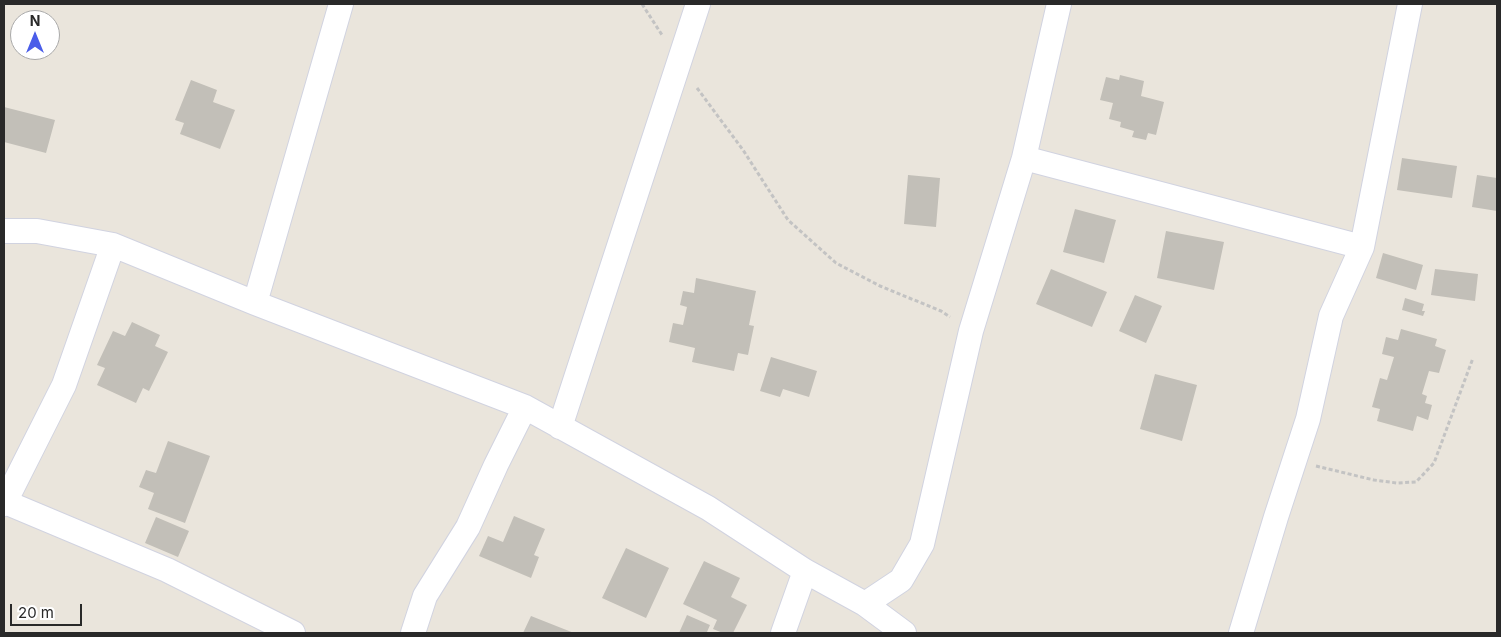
<!DOCTYPE html>
<html>
<head>
<meta charset="utf-8">
<style>
	body { margin:0 }
	#map { position:relative; width:1501px; height:637px; overflow:hidden; background:#eae5dc; font-family:Inter,sans-serif }
	canvas { display:block }
	.frame { position:absolute; inset:0; border:5px solid #292929; pointer-events:none }
	.north { position:absolute; left:10px; top:10px; width:50px; height:50px; box-sizing:border-box; background:#fff; border:1px solid #a9a9a9; border-radius:50%; rotate:0deg; font-size:14px; font-weight:700; line-height:20px; text-align:center; color:#292929 }
	.north::after { content:''; display:block; margin:auto; width:18px; height:22px; background:#4a5de9; clip-path:polygon(50% 0,100% 100%,50% 72%,0 100%) }
	.scale { position:absolute; left:10px; top:604px; width:72px; height:22px; box-sizing:border-box; border:2px solid #292929; border-top:0; padding-left:6px; font-size:15px; line-height:18px; white-space:nowrap; color:#292929; -webkit-text-stroke:4px #fff; paint-order:stroke }
</style>
</head>
<body>
<div id="map">
<canvas width="1501" height="637"></canvas>
<div class="frame"></div>
<div class="north">N</div>
<div class="scale">20 m</div>
</div>
<script>
const c = document.querySelector('canvas').getContext('2d');
c.lineJoin = 'round';
function fillPath(path, color) {
  c.fillStyle = color;
  c.fill(path, 'evenodd');
}
function poly(rows) {
  const path = new Path2D();
  for (const r of rows) {
    path.moveTo(r[0], r[1]);
    for (let i = 2; i < r.length; i += 2) path.lineTo(r[i], r[i + 1]);
  }
  return path;
}
function trace(path, color, width, dash) {
  c.strokeStyle = color;
  c.lineWidth = width;
  c.lineCap = dash ? 'butt' : 'round';
  c.setLineDash(dash || []);
  c.stroke(path);
}
fillPath(poly([
	[1120,75,1144,81,1141,96,1164,102,1156,135,1148,133,1146,140,1132,137,1134,131,1120,127,1121,122,1109,119,1113,103,1100,100,1106,77,1119,80],
	[191,80,217,90,213,102,235,110,220,149,180,134,184,123,175,120],
	[4,107,55,120,46,153,4,142],
	[1402,158,1457,166,1452,198,1397,190],
	[908,175,940,178,936,227,904,224],
	[1477,175,1497,178,1497,211,1472,207],
	[1075,209,1116,220,1104,263,1063,252],
	[1166,231,1224,242,1214,290,1157,278],
	[1383,253,1423,265,1416,290,1376,278],
	[1051,269,1107,292,1092,327,1036,304],
	[1435,269,1478,274,1475,301,1431,295],
	[696,278,756,291,749,325,754,326,748,355,738,353,734,371,692,362,695,348,669,342,673,323,683,325,687,307,680,305,683,291,694,293],
	[1135,295,1162,306,1146,343,1119,331],
	[1405,298,1424,304,1422,311,1425,311,1423,316,1402,310],
	[132,322,160,335,155,346,168,352,149,391,143,388,136,403,97,385,105,368,97,365,113,331,125,336],
	[1401,329,1437,339,1435,346,1446,350,1439,373,1429,371,1422,394,1427,396,1425,403,1432,405,1428,420,1417,416,1413,431,1377,421,1380,409,1372,407,1380,378,1387,380,1394,357,1382,354,1386,337,1398,340],
	[771,357,817,371,809,397,783,389,780,397,760,391],
	[1155,374,1197,385,1182,441,1140,429],
	[168,441,210,456,185,523,148,509,154,493,139,487,146,470,156,473],
	[514,516,545,529,534,555,539,557,531,578,479,556,488,536,503,542],
	[156,517,189,531,178,557,145,543],
	[626,548,669,568,646,618,602,598],
	[704,561,740,578,731,597,747,605,733,633,723,633,713,629,717,620,683,604],
	[687,615,710,625,707,632,710,633,679,633],
	[531,616,574,633,523,633]
]), '#c2bfb8');
const minor = poly([
	[1024,158,1362,247],
	[4,231,37,231,113,245,255,303,525,407,708,508,805,571,865,604,904,633],
	[255,303,341,4],
	[560,427,698,4],
	[5,502,167,570,293,633],
	[4,504,64,385,113,245],
	[865,604,901,580,922,544,971,331,1024,158,1059,4],
	[413,633,425,596,468,527,496,465,525,407],
	[783,633,805,571],
	[1241,633,1276,517,1308,419,1331,316,1362,247,1410,4]
]);
trace(minor, '#d1d3e0', 26);
trace(poly([
	[642,4,662,35],
	[697,88,743,150,788,220,836,263,880,286,941,311,950,317],
	[1316,466,1374,480,1397,483,1416,482,1434,463,1473,358]
]), '#c3c3c3', 3, [4, 2.5]);
trace(minor, '#fff', 24);
</script>
</body>
</html>
